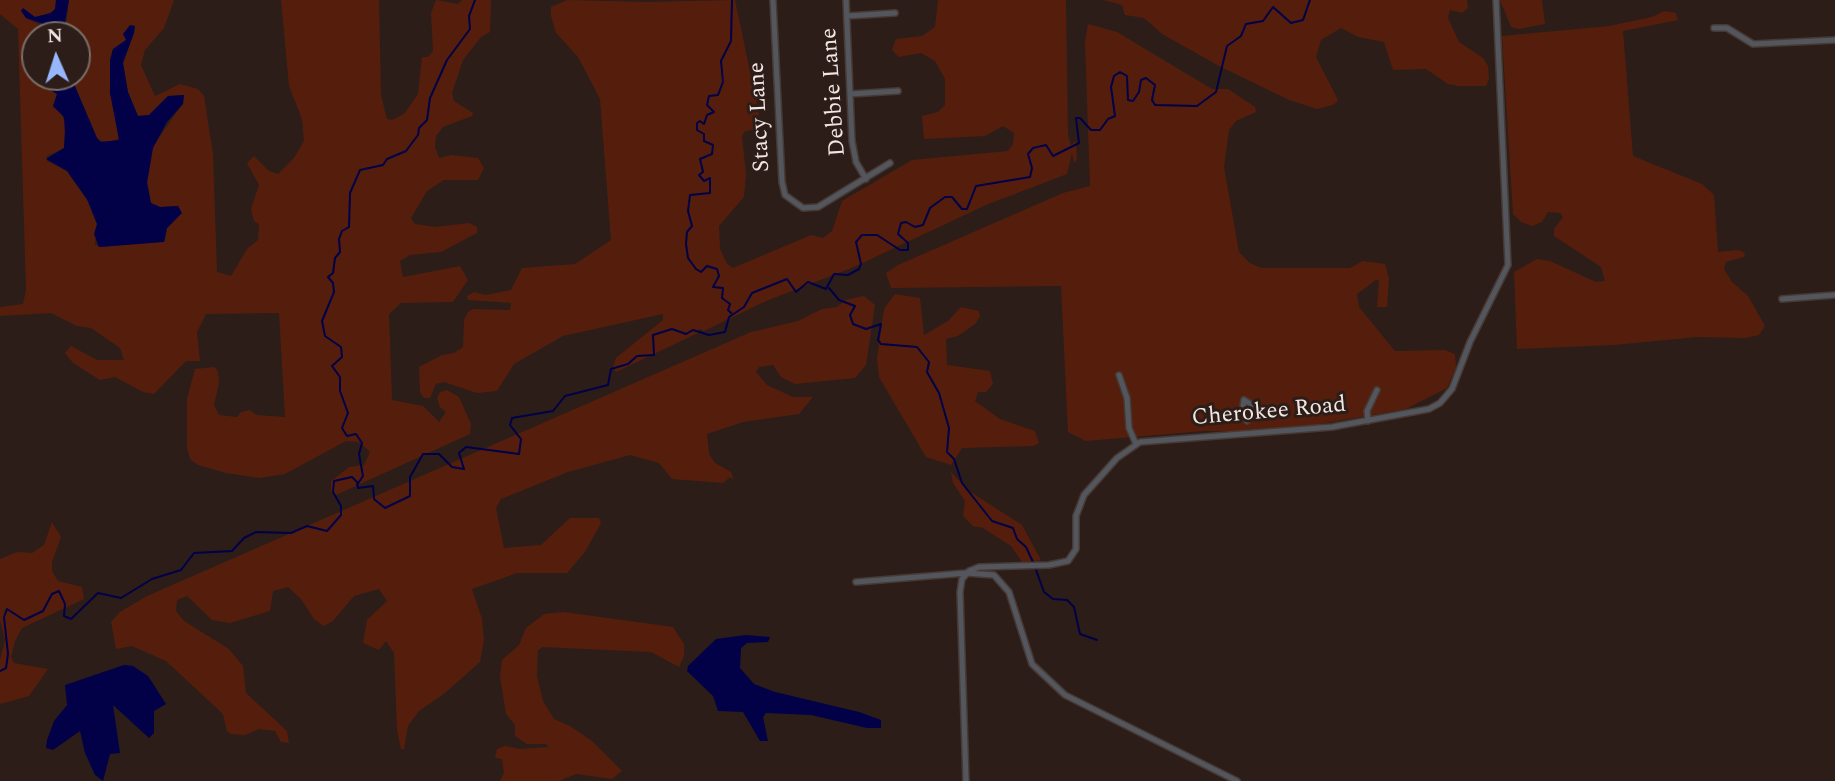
<!DOCTYPE html>
<html>
<head>
<meta charset="utf-8">
<style>
	body { margin:0 }
	#map { position:relative; width:1835px; height:781px; overflow:hidden; background:#2c1d18; font-family:Spectral,serif }
	canvas { display:block }
	.north { position:absolute; left:21px; top:21px; width:70px; height:70px; box-sizing:border-box; background:#2c1d18; border:2px solid #7a6d69; border-radius:50%; rotate:357deg; font-size:19px; font-weight:700; line-height:28px; text-align:center; color:#f0e6e2 }
	.north::after { content:''; display:block; margin:auto; width:24px; height:32px; background:#97b6fd; clip-path:polygon(50% 0,100% 100%,50% 72%,0 100%) }
</style>
</head>
<body>
<div id="map">
<canvas width="1835" height="781"></canvas>
<div class="north">N</div>
</div>
<script>
const c = document.querySelector('canvas').getContext('2d');
c.lineJoin = 'round';
function fillPath(path, color) {
  c.fillStyle = color;
  c.fill(path, 'evenodd');
}
function poly(rows) {
  const path = new Path2D();
  for (const r of rows) {
    path.moveTo(r[0], r[1]);
    for (let i = 2; i < r.length; i += 2) path.lineTo(r[i], r[i + 1]);
  }
  return path;
}
function trace(path, color, width, dash) {
  c.strokeStyle = color;
  c.lineWidth = width;
  c.lineCap = dash ? 'butt' : 'round';
  c.setLineDash(dash || []);
  c.stroke(path);
}
function write(font, color, halo, rows, align = 'center') {
  c.font = font + ' Spectral,serif';
  c.lineWidth = 6;
  c.setLineDash([]);
  c.textBaseline = 'middle';
  c.strokeStyle = halo;
  c.fillStyle = color;
  for (const [text, x, y, turn = 0] of rows) {
    c.save();
    c.translate(x, y);
    c.rotate((+turn || 0) * Math.PI / 180);
    c.textAlign = isNaN(turn) ? turn : align;
    if (halo) c.strokeText(text, 0, 0);
    c.fillText(text, 0, 0);
    c.restore();
  }
}
fillPath(poly([
	[0,0,56,0,55,9,50,13,35,17,21,10,26,18,44,27,46,35,35,35,35,77,47,77,50,89,57,94,53,107,61,113,65,123,64,148,47,156,47,161,67,171,86,198,97,224,95,245,102,247,165,241,167,228,181,213,178,206,160,207,151,203,147,179,152,148,183,103,184,95,168,96,149,115,138,116,128,92,123,64,135,26,130,28,126,30,126,40,113,49,110,60,110,93,120,138,109,142,98,140,71,77,77,77,77,35,67,35,65,32,69,0,174,0,164,28,145,50,141,65,155,96,180,84,198,89,204,96,213,154,217,272,231,276,247,249,258,240,259,224,254,221,251,209,259,185,247,163,254,156,269,171,278,174,294,158,304,141,302,119,289,86,281,0,379,0,381,95,387,119,392,120,404,114,418,94,422,57,428,57,433,51,431,13,436,0,458,4,462,0,491,0,490,32,481,37,463,60,452,93,454,101,473,113,472,116,443,127,436,136,435,147,439,158,451,155,478,158,484,168,478,180,444,180,427,191,411,218,415,224,435,227,469,223,477,227,477,233,441,252,410,255,400,261,403,277,460,266,468,280,453,302,401,303,389,314,392,400,423,406,439,422,446,412,440,407,437,398,440,392,447,390,459,397,471,424,470,434,336,495,331,492,331,481,349,467,364,465,370,452,359,442,346,441,285,474,259,478,226,473,198,465,190,459,187,447,187,399,195,369,214,367,218,371,219,383,214,405,219,415,237,417,241,412,250,410,256,415,285,417,279,313,206,314,197,332,200,361,186,361,154,394,143,392,115,377,100,380,73,363,65,353,71,346,97,360,124,360,120,348,91,328,77,326,51,313,0,316,0,307,23,304,26,290,18,29,0,14],
	[567,0,646,2,735,0,759,114,754,129,744,132,742,137,746,174,744,197,719,226,720,249,727,264,733,268,811,235,823,238,832,231,842,201,912,160,1008,151,1013,144,1014,133,1003,126,985,136,924,139,922,116,938,112,945,105,945,79,935,61,921,53,899,57,892,50,896,39,922,36,935,27,938,0,1066,0,1068,136,1071,145,1076,141,1077,159,1074,163,1072,153,1067,174,986,205,854,267,766,301,704,331,699,329,698,333,616,372,613,367,616,358,663,320,663,314,563,336,514,364,497,391,477,393,444,382,436,384,430,398,424,398,420,392,419,367,442,355,454,353,463,347,464,320,468,312,473,309,510,310,511,303,468,300,467,296,474,292,486,295,511,290,522,268,575,264,611,240,600,99,578,57,556,33,551,16,551,7],
	[1103,0,1467,0,1468,8,1462,13,1450,10,1448,18,1459,42,1483,58,1488,66,1489,79,1486,86,1459,86,1448,84,1426,69,1393,70,1384,42,1358,37,1341,28,1321,40,1316,57,1338,100,1333,105,1317,109,1289,100,1221,67,1162,34,1144,18,1125,15,1122,5],
	[1500,0,1542,0,1545,24,1519,29,1511,27],
	[1664,11,1676,13,1678,20,1623,31,1633,156,1702,184,1714,195,1718,252,1739,250,1745,253,1744,257,1726,262,1724,269,1732,282,1748,296,1765,326,1759,335,1746,338,1697,337,1614,345,1517,349,1514,272,1537,259,1550,261,1596,282,1605,281,1601,267,1554,236,1554,229,1563,217,1560,213,1548,212,1542,222,1532,226,1521,222,1513,214,1502,36,1609,26,1652,17],
	[1088,24,1117,32,1212,89,1228,89,1255,107,1256,112,1236,121,1229,130,1224,167,1239,252,1250,263,1261,268,1350,268,1363,261,1385,264,1389,278,1387,307,1377,307,1379,280,1376,280,1357,294,1359,307,1395,351,1445,350,1455,354,1456,367,1447,388,1406,409,1274,432,1204,431,1086,441,1068,432,1061,286,891,288,886,273,898,265,1063,193,1090,186,1085,42],
	[895,294,920,298,924,335,948,321,961,307,979,311,980,317,975,324,958,336,946,339,947,365,990,371,993,384,986,392,978,392,975,401,1000,419,1035,431,1039,443,1033,446,962,448,951,465,926,457,879,377,877,358,884,309],
	[864,296,875,305,866,365,855,378,795,384,781,377,773,365,759,367,756,372,767,385,793,397,813,397,799,414,743,422,707,434,709,454,715,463,731,472,734,480,730,477,723,483,672,479,659,463,630,455,568,472,501,499,496,508,504,548,541,545,570,518,599,518,601,523,585,552,567,573,517,573,472,589,482,619,484,640,480,662,445,693,419,711,408,726,404,749,401,749,397,730,394,653,386,641,379,650,363,643,367,620,387,601,379,589,354,596,333,621,324,626,314,619,301,599,288,587,273,591,270,611,230,623,212,620,187,596,177,600,176,611,184,621,229,649,243,666,246,693,287,731,289,743,281,742,275,731,259,729,245,735,231,734,227,731,223,714,166,661,132,646,116,649,111,622,120,612,147,596,751,332,798,321,822,309,837,307,845,300],
	[951,472,969,491,1022,525,1041,560,1023,563,1011,546,983,528,973,526,963,516,965,501,953,483],
	[52,522,61,537,52,562,52,571,58,581,82,587,84,599,22,628,15,641,11,657,14,663,48,669,29,696,0,704,0,660,5,640,0,620,0,559,17,552,32,553,44,545],
	[564,612,673,627,684,644,684,656,679,667,651,652,543,647,538,650,537,676,543,701,554,719,570,726,592,741,622,771,612,779,576,774,559,781,500,781,504,773,502,759,495,758,497,749,505,746,520,749,549,747,546,744,527,744,515,736,515,725,506,714,500,677,502,660,519,645,526,628,544,614]
]), '#551e0c');
fillPath(poly([
	[56,0,69,0,65,22,67,35,46,35,41,23,26,18,21,11,23,8,35,17,51,13,55,9],
	[130,25,135,26,134,33,123,63,128,92,138,116,149,115,168,96,184,95,183,104,167,122,153,148,147,183,151,203,160,207,178,206,182,213,167,228,164,242,99,247,94,234,97,224,88,201,67,171,46,159,64,148,65,132,64,117,53,106,57,94,50,90,47,77,71,77,97,138,101,142,119,140,110,93,110,60,113,49,126,40,123,34],
	[746,635,770,637,768,642,747,643,741,648,740,668,754,684,775,692,859,712,881,720,881,728,867,728,811,715,766,713,763,717,768,741,760,741,743,712,718,711,713,696,687,671,688,666,716,639],
	[124,665,133,666,148,676,166,704,154,711,154,733,149,738,113,705,120,753,110,754,103,781,95,775,85,753,80,731,53,750,46,748,47,740,54,721,67,705,65,685]
]), '#020148');
trace(poly([
	[829,288,839,300,855,306,850,315,853,324,866,329,881,324,878,340,881,344,917,347,929,362,927,372,939,393,949,428,947,452,954,459,962,483,992,521,1013,528,1017,539,1026,547,1033,562],
	[731,313,728,310,730,304,722,298,723,288,713,287,719,276,717,269,707,266,701,272,696,269,688,258,686,244,687,232,692,226,688,211,690,195,710,193,710,178,704,181,699,175,703,172,700,159,712,154,713,145,704,141,704,134,697,130,697,123,700,121,704,124,707,115,714,112,707,105,709,96,718,95,723,82,721,61,731,41,732,0],
	[357,485,363,476,359,454,362,443,356,434,347,436,342,428,348,413,340,391,340,377,332,366,342,357,341,347,325,336,322,321,334,292,333,283,328,277,333,273,335,258,340,252,339,239,342,231,349,227,350,193,360,170,383,165,387,159,406,151,418,135,419,128,427,120,430,98,447,60,470,29,469,16,475,0],
	[1035,567,1044,592,1053,599,1067,600,1074,607,1080,634,1097,640],
	[0,671,6,668,8,654,4,617,7,609,24,620,43,611,52,594,59,591,65,604,64,616,71,619,98,593,121,598,152,579,181,570,194,553,232,551,244,538,256,532,291,533,307,526,327,531,341,515,341,506,333,492,334,481,352,477,357,482,358,488,373,486,374,499,385,508,410,496,410,477,423,454,439,454,452,467,464,469,459,453,466,447,519,454,521,439,510,425,512,418,553,411,565,396,608,385,611,369,628,364,637,356,654,355,653,335,672,329,686,334,693,330,709,335,725,332,729,317,744,307,752,293,787,279,796,292,808,282,826,289,834,274,848,275,859,269,861,264,856,242,862,235,877,235,900,250,908,250,908,243,898,234,901,223,906,222,915,227,923,225,930,208,945,197,952,197,962,209,967,209,976,186,1030,177,1032,168,1028,154,1033,148,1046,145,1053,156,1079,143,1076,118,1080,118,1091,130,1100,130,1108,119,1115,116,1111,87,1114,76,1120,72,1127,76,1128,100,1133,101,1139,92,1141,80,1146,78,1155,85,1152,100,1155,105,1197,106,1216,92,1227,46,1241,36,1246,24,1263,21,1273,7,1291,23,1303,20,1310,0]
]), '#020148', 2);
const minor = poly([
	[773,0,782,182,785,195,803,208,818,207,890,163],
	[846,0,852,141,856,162,866,179],
	[847,16,895,13],
	[1714,28,1727,28,1753,44,1835,40],
	[850,94,898,91],
	[1782,299,1835,295],
	[1119,375,1127,398,1129,428,1136,444],
	[1244,400,1252,405,1247,421,1243,406,1244,400],
	[1368,421,1367,411,1377,390],
	[856,582,966,573,994,575,1009,592,1032,664,1065,695,1237,781],
	[966,781,960,592,962,579,969,571,979,567,1049,565,1068,561,1076,549,1076,516,1084,495,1117,458,1140,442,1332,427,1429,409,1440,403,1452,389,1470,342,1508,265,1496,0]
]);
trace(minor, '#473934', 8);
trace(minor, '#53565c', 5);
write('23px', '#f0e6e2', '#2c1d18', [
	["Debbie Lane",835,92,-94],
	["Stacy Lane",761,117,-93],
	["Cherokee Road",1269,413,-5]
]);
</script>
</body>
</html>
